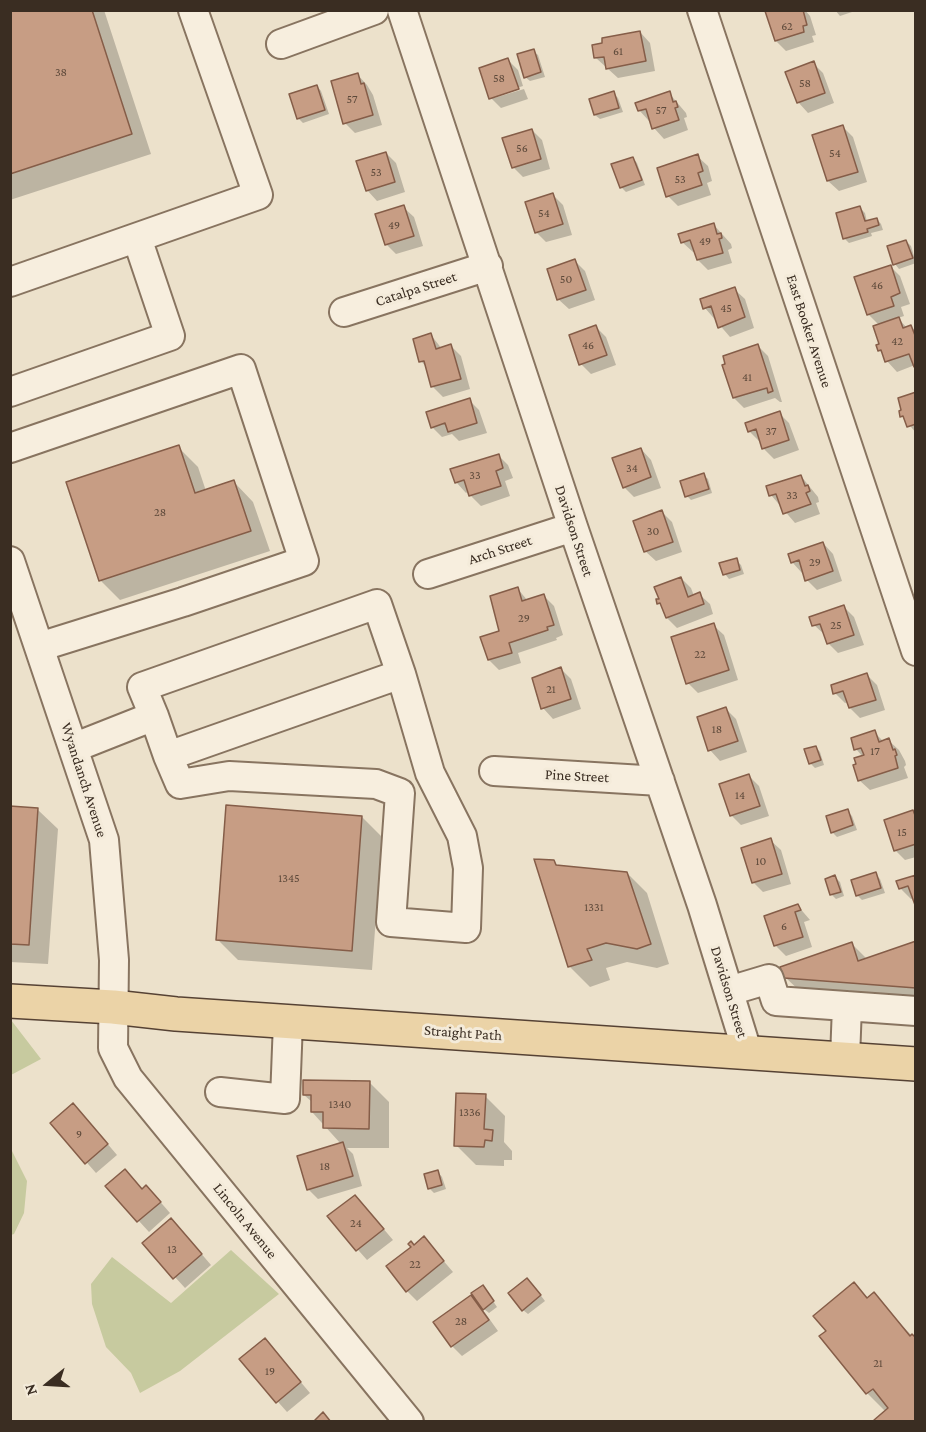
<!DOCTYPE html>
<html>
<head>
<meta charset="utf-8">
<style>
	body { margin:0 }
	#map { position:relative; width:926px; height:1432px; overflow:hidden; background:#ece1cb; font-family:"Crimson Pro",serif }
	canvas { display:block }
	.frame { position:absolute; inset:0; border:12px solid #3a2d22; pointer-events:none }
	.north { position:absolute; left:18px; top:1354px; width:60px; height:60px; -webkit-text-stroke:4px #f4ebda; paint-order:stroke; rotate:252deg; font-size:16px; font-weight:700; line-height:24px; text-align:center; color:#3a2d22 }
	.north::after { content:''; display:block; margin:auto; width:21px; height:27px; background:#3a2d22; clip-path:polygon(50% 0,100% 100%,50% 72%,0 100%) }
</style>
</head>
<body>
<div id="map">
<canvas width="926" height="1432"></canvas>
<div class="frame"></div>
<div class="north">N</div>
</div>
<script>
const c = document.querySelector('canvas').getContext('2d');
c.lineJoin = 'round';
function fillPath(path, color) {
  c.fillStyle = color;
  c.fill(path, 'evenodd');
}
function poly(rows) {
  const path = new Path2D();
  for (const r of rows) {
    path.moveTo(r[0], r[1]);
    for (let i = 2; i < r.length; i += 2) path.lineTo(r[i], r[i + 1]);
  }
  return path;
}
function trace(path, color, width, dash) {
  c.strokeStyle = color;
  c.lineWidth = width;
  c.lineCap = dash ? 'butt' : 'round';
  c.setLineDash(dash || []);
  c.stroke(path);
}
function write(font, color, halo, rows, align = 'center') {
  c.font = font + ' "Crimson Pro",serif';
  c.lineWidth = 6;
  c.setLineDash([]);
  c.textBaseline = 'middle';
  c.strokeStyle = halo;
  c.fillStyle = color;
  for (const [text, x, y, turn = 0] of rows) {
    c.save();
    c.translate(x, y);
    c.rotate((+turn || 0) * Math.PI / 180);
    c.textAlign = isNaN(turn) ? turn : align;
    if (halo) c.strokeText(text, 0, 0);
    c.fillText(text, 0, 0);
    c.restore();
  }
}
fillPath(poly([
	[11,1020,41,1059,11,1075,10,1075],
	[11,1149,27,1181,24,1213,14,1234,11,1235],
	[231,1250,279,1294,180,1371,140,1393,131,1373,106,1347,92,1304,91,1284,112,1257,171,1303]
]), '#c7ca9f');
fillPath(poly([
	[10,10,104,10,151,154,10,200],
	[772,10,805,10,810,16,816,35,812,36,814,42,786,51,776,41,767,12],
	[835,10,858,10,840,16],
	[640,32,650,43,655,71,618,78,596,58],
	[533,51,538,55,545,77,530,81,525,77],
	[508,60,518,70,523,86,494,95,494,98,524,89,528,99,501,108,491,98],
	[813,63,823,73,834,103,808,113,798,102],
	[357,74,367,85,373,95,382,125,355,133,345,123],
	[317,86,321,91,329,114,303,123,298,118],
	[613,93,618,98,623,112,600,119,595,115],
	[669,93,686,113,687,117,684,118,688,130,664,139,654,128,651,120,649,121,639,110],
	[843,127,853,137,867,182,839,191,828,181,814,136],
	[532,130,542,140,550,169,523,177,513,167],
	[386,153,396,163,405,192,377,201,367,190],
	[697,156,708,166,712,181,707,183,711,195,678,206,668,196],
	[633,158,637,163,645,185,626,192,621,187],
	[553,195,563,205,572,235,546,242,536,232],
	[403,207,414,217,423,246,396,254,386,244],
	[860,208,865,213,867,222,877,219,881,224,883,230,871,233,872,236,849,243,844,238],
	[714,225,731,244,732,248,728,250,732,263,708,270,698,260,695,251,693,252,682,242],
	[906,241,911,246,916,263,899,269,895,264],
	[575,261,585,271,595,300,569,309,558,299],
	[890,266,900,276,910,304,901,307,904,316,898,318,907,328,911,327,916,331,916,367,915,365,897,372,887,361,884,355,879,350,881,345,879,325,868,314],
	[734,289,745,299,754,328,730,337,705,308],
	[596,327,606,337,616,365,591,374,581,364],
	[431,335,442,349,451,346,461,356,470,389,443,397,433,387,427,368,421,361],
	[758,346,768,356,782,402,780,402,775,398,744,408,734,398],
	[916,394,916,433,902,416],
	[469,400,479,410,487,433,459,441,452,434,442,437,432,427],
	[779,413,789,423,799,450,774,459,764,449,761,441,759,441,749,431],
	[178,447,198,467,206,491,234,482,253,502,270,551,120,600,100,580],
	[641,449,651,460,661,488,634,497,624,487],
	[498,455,508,465,513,478,505,481,510,496,481,506,471,496,469,491,466,493,456,482],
	[703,475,708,479,712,493,691,500,687,496],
	[801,476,818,497,819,502,816,503,820,514,795,523,771,495],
	[662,512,672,522,682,552,656,561,645,551],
	[823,543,833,554,842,581,817,590,807,580,804,572,802,573,792,562],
	[736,560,741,565,744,574,729,579,725,574],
	[681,578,691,588,694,596,699,594,710,604,713,614,677,628,667,618,658,600],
	[517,588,528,601,544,596,554,606,563,635,556,638,557,640,518,653,521,663,499,670,489,660],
	[844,607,854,617,864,645,838,653,828,643,825,635,814,625],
	[713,625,724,635,738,680,698,693,688,683],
	[561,669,571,679,581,709,553,719,543,708],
	[867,675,877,685,885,710,860,718,850,708,848,702,845,703,835,693],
	[726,709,736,719,747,752,720,761,710,750,699,718],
	[874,732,884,742,888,740,899,750,905,761,906,765,904,767,908,778,870,790,859,780,863,757,856,749],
	[816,747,820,752,824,765,815,768,810,763],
	[749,776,759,786,769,816,741,825,731,815],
	[10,808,38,810,58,829,48,964,10,962],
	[847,811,852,816,857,830,837,837,832,832],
	[913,812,916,815,916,857,905,860,895,850],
	[362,817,382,837,372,970,238,960,218,940],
	[770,840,781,850,791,884,763,892,753,882],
	[536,861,554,861,559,867,627,873,647,893,669,964,657,968,627,962,606,968,610,980,590,987,570,967],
	[875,874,880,879,885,893,862,900,857,895],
	[916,876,914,898,911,899,901,889,898,882],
	[835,877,840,882,844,896,836,899,831,894],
	[798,906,810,920,804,922,812,947,786,956,776,946,766,917],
	[916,943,916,1006,806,997,785,977,852,944,867,959],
	[369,1082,389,1102,389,1148,347,1148,353,1154,362,1186,318,1199,308,1189,341,1144,312,1112,312,1102,304,1095],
	[485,1096,505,1116,504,1142,512,1151,512,1160,504,1160,504,1166,476,1165,456,1145],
	[83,1115,117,1155,96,1173,52,1123],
	[438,1172,442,1177,446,1189,434,1193,429,1188],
	[107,1186,142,1190,156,1197,170,1213,149,1232],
	[365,1207,393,1240,367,1260,329,1217],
	[181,1230,211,1265,185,1288,144,1243],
	[424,1238,453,1272,417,1301,407,1291],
	[532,1284,545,1301,528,1314,523,1310],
	[854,1284,868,1298,873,1294,912,1336,916,1422,886,1412,867,1393,821,1337,828,1331],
	[487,1292,497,1307,489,1313,484,1309,483,1310,498,1331,462,1356,452,1346,435,1322,470,1297,481,1308],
	[265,1340,310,1393,287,1412,241,1360]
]), '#0003');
const building = poly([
	[10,10,92,10,132,134,10,174,10,10],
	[803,10,807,25,803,26,804,32,775,41,765,11,803,10],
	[640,31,646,61,606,69,604,57,594,58,592,45,602,43,602,38,640,31],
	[534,49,541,72,524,78,517,54,534,49],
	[508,58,519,89,489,99,479,68,508,58],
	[814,61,825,93,797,103,785,72,814,61],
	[358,73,361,84,364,83,373,115,343,124,331,81,358,73],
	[317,85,325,110,297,119,289,94,317,85],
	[614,91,619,108,594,115,589,99,614,91],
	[670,91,673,102,676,101,678,107,675,108,679,120,652,129,646,109,638,111,635,103,670,91],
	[843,125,858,172,827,181,812,135,843,125],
	[532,129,541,159,512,168,502,138,532,129],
	[386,152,395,182,366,191,356,161,386,152],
	[698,154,703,171,698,173,702,185,666,197,657,168,698,154],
	[633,157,642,180,620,188,611,164,633,157],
	[553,193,563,224,535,233,525,202,553,193],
	[404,205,414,236,385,245,375,214,404,205],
	[860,206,865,221,877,218,879,225,867,229,868,232,843,239,836,213,860,206],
	[714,223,717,234,721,233,722,238,719,239,723,253,697,260,690,240,681,243,678,234,714,223],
	[906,240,913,258,893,265,887,246,906,240],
	[575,259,586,290,557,300,547,269,575,259],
	[891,265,900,293,891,297,894,306,867,315,854,277,891,265],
	[735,287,745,317,718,328,711,306,703,309,700,299,735,287],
	[899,317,903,328,911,325,916,338,916,367,914,367,909,354,885,362,881,350,878,351,876,345,879,344,873,326,899,317],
	[596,325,607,355,579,365,569,335,596,325],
	[431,333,436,349,451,344,461,379,431,387,424,361,419,362,413,339,431,333],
	[758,344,773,391,768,393,767,388,733,398,722,365,725,364,723,356,758,344],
	[916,392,916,424,907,427,903,416,900,417,899,411,901,410,898,398,916,392],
	[470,398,477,423,448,432,445,423,431,428,426,412,470,398],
	[780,411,789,440,762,449,756,429,748,432,745,423,780,411],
	[179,445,195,493,234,480,251,531,99,581,66,482,179,445],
	[641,448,651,477,623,488,612,458,641,448],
	[499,454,503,468,496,471,501,486,469,496,464,480,455,483,450,469,499,454],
	[704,473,709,489,685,497,680,481,704,473],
	[801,475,805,486,808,485,810,491,806,493,811,504,783,514,776,494,769,496,766,486,801,475],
	[662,510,673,542,644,552,633,521,662,510],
	[823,542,833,571,805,581,799,560,791,563,788,554,823,542],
	[737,558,740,570,723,575,719,563,737,558],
	[681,577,688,597,700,592,704,604,666,618,660,603,657,604,656,599,659,599,654,587,681,577],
	[518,587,522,601,544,594,554,625,547,627,548,630,509,643,512,653,488,660,480,637,499,631,490,596,518,587],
	[844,605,854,635,827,644,820,624,812,626,809,617,844,605],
	[714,623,729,670,686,684,671,637,714,623],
	[561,667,571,699,541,709,532,678,561,667],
	[867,673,876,700,849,708,843,691,833,694,831,685,867,673],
	[726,707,738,741,708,751,697,717,726,707],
	[875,730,879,742,889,738,893,750,895,749,897,755,895,756,898,768,858,781,853,765,856,764,854,758,864,755,861,748,854,750,851,738,875,730],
	[816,746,821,760,809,764,804,749,816,746],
	[749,774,760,806,730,816,719,784,749,774],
	[226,805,362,816,352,951,216,940,226,805],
	[10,806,38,808,29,945,10,944,10,806],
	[848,809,853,825,831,833,826,816,848,809],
	[913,810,916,818,916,844,894,851,884,820,913,810],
	[771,838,782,874,752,883,741,848,771,838],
	[534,859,554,860,556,865,627,872,651,944,637,949,606,943,587,949,592,960,568,967,534,859],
	[876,872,881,888,856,896,851,880,876,872],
	[835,875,841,892,830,895,825,879,835,875],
	[916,875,916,905,915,905,908,886,899,889,896,881,916,875],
	[798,904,801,910,795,912,803,937,774,946,764,916,798,904],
	[916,941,916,988,784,978,780,967,852,942,858,961,916,941],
	[303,1080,370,1081,369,1129,323,1128,323,1112,311,1112,311,1095,303,1095,303,1080],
	[456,1093,486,1094,484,1129,493,1130,492,1141,485,1140,484,1147,454,1146,456,1093],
	[73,1103,108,1144,85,1164,50,1123,73,1103],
	[343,1142,353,1176,307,1190,297,1156,343,1142],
	[125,1169,142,1189,146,1185,161,1202,137,1222,105,1186,125,1169],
	[438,1170,442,1185,428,1189,424,1174,438,1170],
	[355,1195,384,1229,356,1251,327,1216,355,1195],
	[171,1218,202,1254,173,1279,142,1243,171,1218],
	[424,1236,444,1261,406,1292,386,1266,411,1247,408,1244,411,1241,414,1245,424,1236],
	[527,1278,541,1295,522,1311,508,1293,527,1278],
	[854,1282,867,1298,874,1292,910,1336,912,1334,916,1338,916,1422,876,1422,874,1420,888,1408,873,1389,866,1394,819,1336,826,1331,813,1316,854,1282],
	[483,1285,494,1301,483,1310,471,1293,483,1285],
	[471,1295,489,1320,451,1347,433,1322,471,1295],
	[265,1338,301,1382,276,1403,239,1359,265,1338],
	[323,1412,331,1422,313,1422,323,1412]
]);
fillPath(building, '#c79d84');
trace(building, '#855d48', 1.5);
const minor = poly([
	[402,10,573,527,702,905,747,1051],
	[702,10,916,651],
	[281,44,374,10],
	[10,282,258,195,193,10],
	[344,312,488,266],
	[10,392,170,336,137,238],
	[10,448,241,369,304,561,183,602,39,647],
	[10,561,104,840,114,960,113,1048,128,1078,409,1422],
	[428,574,573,527],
	[73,748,154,716,168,756,401,674,377,604,142,687,154,716],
	[168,756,180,784,229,776,376,784,400,793,391,922,466,928,468,868,462,836,430,773,401,674],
	[494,771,660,781],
	[729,991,769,979,776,1001,916,1011],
	[845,1058,847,1006],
	[220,1092,285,1099,288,1022]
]);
const major = poly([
	[10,1001,113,1007,176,1014,916,1064]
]);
trace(minor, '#887460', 32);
trace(major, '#564234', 36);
trace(minor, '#f7eede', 28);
trace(major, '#ebd3a7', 33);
write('12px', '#5d493a', null, [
	["62",787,26],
	["61",618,51],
	["38",61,72],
	["58",499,78],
	["58",805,83],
	["57",352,99],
	["57",661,110],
	["56",522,148],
	["54",835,153],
	["53",376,172],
	["53",680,179],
	["54",544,213],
	["49",394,225],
	["49",705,241],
	["50",566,279],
	["46",877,285],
	["45",726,308],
	["42",897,341],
	["46",588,345],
	["41",747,377],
	["37",771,431],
	["34",632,468],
	["33",475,475],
	["33",792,495],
	["28",160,512],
	["30",653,531],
	["29",815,562],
	["29",524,618],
	["25",836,625],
	["22",700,654],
	["21",551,689],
	["18",717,729],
	["17",875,751],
	["14",740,795],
	["15",902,832],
	["10",761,861],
	["1345",289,878],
	["1331",594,907],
	["6",784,926],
	["1340",340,1104],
	["1336",470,1112],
	["9",79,1134],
	["18",325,1166],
	["24",356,1223],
	["13",172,1249],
	["22",415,1264],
	["28",461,1321],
	["21",878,1363],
	["19",270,1371]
]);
write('15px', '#3a2d22', '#f4ebda', [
	["Catalpa Street",416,289,-18],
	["East Booker Avenue",809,331,72],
	["Davidson Street",574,531,72],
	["Arch Street",500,550,-18],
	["Pine Street",577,776,3],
	["Wyandanch Avenue",84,780,72],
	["Davidson Street",729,992,73],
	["Straight Path",463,1033,4],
	["Lincoln Avenue",245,1221,51]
]);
</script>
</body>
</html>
